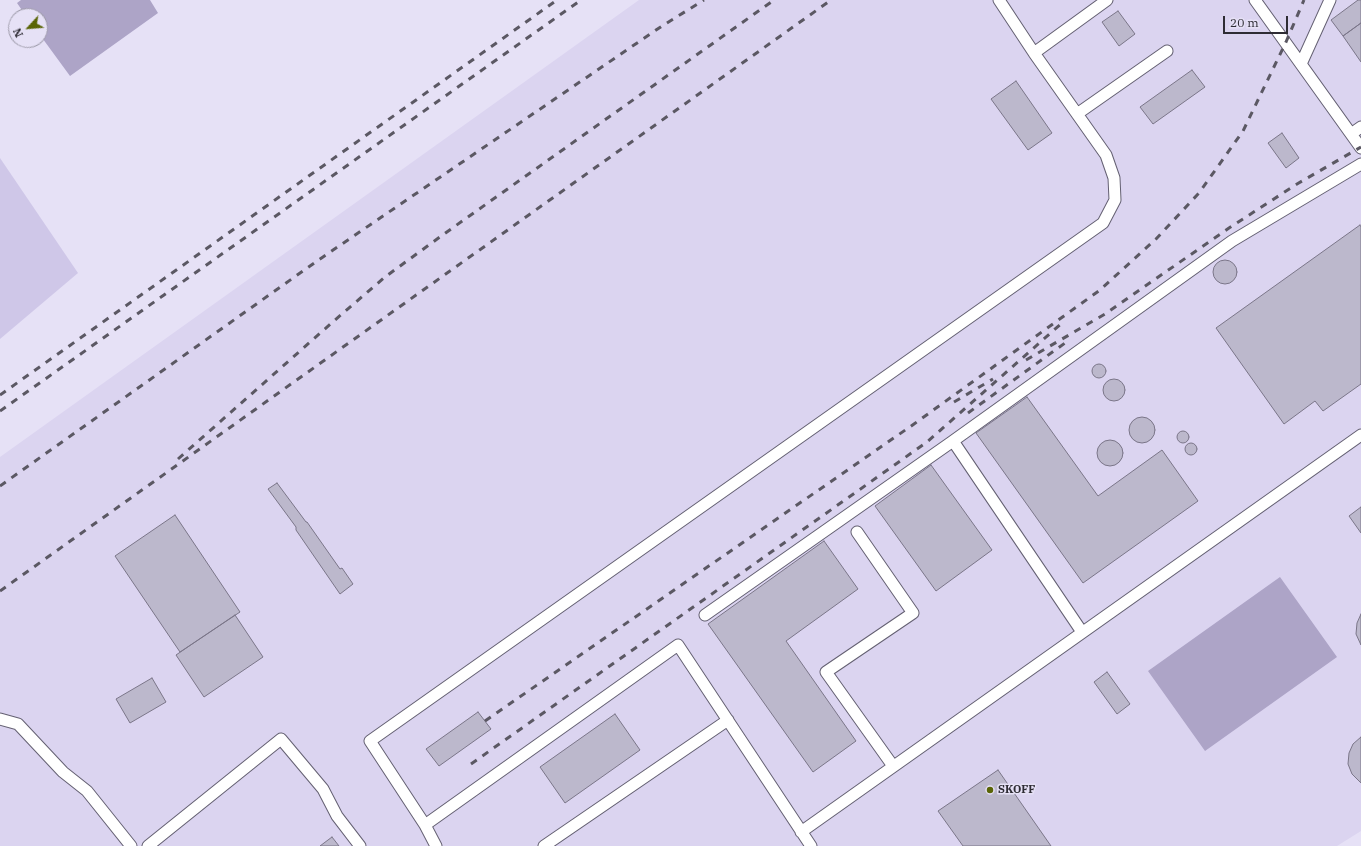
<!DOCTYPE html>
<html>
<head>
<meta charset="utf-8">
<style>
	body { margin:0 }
	#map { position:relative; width:1361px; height:846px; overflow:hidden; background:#e6e1f6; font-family:"IBM Plex Serif",serif }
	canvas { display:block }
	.north { position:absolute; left:8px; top:8px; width:40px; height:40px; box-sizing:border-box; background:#e6e1f6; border:1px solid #9c99a8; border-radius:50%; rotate:244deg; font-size:11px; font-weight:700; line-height:16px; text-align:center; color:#2e2c34 }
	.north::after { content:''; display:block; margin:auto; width:14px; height:18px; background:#5a6506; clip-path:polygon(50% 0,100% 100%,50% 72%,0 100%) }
	.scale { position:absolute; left:1223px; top:16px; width:65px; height:18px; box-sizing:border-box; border:2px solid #2e2c34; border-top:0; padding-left:5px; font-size:12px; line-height:14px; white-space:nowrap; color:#2e2c34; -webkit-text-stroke:3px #e6e1f6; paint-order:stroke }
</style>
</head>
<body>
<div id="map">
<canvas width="1361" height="846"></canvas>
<div class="north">N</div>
<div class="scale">20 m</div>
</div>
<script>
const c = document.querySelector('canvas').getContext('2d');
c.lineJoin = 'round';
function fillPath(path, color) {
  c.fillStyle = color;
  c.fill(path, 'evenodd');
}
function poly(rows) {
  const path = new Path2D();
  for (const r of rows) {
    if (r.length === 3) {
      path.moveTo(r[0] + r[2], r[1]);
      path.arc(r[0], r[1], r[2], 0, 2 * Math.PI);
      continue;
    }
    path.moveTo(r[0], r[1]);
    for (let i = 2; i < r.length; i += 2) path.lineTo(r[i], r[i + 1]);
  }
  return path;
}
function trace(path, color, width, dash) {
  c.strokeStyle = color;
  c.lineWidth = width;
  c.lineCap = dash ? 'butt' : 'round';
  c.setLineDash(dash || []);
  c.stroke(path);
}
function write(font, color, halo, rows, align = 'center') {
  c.font = font + ' "IBM Plex Serif",serif';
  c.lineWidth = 3;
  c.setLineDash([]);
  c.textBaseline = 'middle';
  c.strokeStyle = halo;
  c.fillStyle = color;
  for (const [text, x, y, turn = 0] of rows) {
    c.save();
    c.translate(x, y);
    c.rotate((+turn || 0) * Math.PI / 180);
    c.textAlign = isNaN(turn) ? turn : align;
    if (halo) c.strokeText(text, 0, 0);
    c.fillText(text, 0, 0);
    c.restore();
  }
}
fillPath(poly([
	[639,0,1361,0,1361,831,1337,846,0,846,0,457]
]), '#dbd4f0');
fillPath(poly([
	[0,158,78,273,0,339]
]), '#cfc7e8');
fillPath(poly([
	[21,0,150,0,158,13,70,76,40,35,40,16,26,16,17,3],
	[1280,577,1337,657,1205,751,1148,671]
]), '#ada4c7');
const building = poly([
	[1358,0,1361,0,1361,23,1343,36,1331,20,1358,0],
	[1118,11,1135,34,1119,46,1102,22,1118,11],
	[1361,23,1361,62,1343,36,1361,23],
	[1192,70,1205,87,1153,124,1140,107,1192,70],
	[1016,81,1052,133,1028,150,991,99,1016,81],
	[1282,133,1299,158,1286,168,1268,143,1282,133],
	[1360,225,1361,227,1361,384,1323,411,1315,401,1284,424,1216,328,1360,225],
	[1225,272,12],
	[1099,371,7],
	[1114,390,11],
	[1027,397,1098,496,1162,450,1198,501,1083,583,976,433,1027,397],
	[1142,430,13],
	[1183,437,6],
	[1110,453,13],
	[1191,449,6],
	[931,465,992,550,936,591,875,506,931,465],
	[277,483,306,522,307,522,340,569,342,568,353,584,340,594,296,530,296,527,268,489,277,483],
	[1361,507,1361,533,1349,516,1361,507],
	[175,515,240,612,180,652,115,556,175,515],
	[824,541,858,589,786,641,856,741,813,772,708,624,824,541],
	[1361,614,1361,645,1356,634,1357,623,1361,614],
	[235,615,263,657,204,697,176,655,235,615],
	[1107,672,1130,704,1117,714,1094,682,1107,672],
	[152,678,166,702,130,723,116,699,152,678],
	[478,712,491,729,439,766,426,749,478,712],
	[615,714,640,750,565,803,540,767,615,714],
	[1361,737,1361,783,1352,774,1348,764,1349,753,1353,744,1361,737],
	[998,770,1051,846,963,846,938,811,998,770],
	[332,837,339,846,320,846,332,837]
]);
fillPath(building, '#bcb8cc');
trace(building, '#7b7689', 1);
const lane = poly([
	[1255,0,1361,148],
	[1034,53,1107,0],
	[1301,64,1330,0],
	[1077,114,1167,51],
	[1351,134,1361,127],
	[857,532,913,613,826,672,893,766],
	[705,615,953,441],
	[1082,632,953,441,1232,241,1361,164],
	[0,719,18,724,63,772,87,791,131,846],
	[425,825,678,645,811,846],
	[801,832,1361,435],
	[148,846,281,739,323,789,337,816,360,846],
	[436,846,425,825,370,741,1103,223,1115,200,1114,178,1106,155,1034,53,999,0],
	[544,846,728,720]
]);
trace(lane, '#646072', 13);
trace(lane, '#fff', 11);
trace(poly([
	[1026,360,1105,314,1229,228,1297,184,1361,147],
	[0,395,557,0],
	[954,402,993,379],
	[0,411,581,0],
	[968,413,1065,343],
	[178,459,335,320,385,277,444,234,774,0],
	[0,486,317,261,662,26,704,0],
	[0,591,831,0],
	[485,721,914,424,1100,290,1156,239,1199,193,1243,131,1286,42,1304,0],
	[471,764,927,442,1062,323]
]), '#5b5863', 3, [7, 7]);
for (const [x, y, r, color] of [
	[990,790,4,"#5a6506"]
]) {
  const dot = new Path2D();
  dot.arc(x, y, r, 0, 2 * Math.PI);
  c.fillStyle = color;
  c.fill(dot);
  trace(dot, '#e6e1f6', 1.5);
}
write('bold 11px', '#2e2c34', '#e6e1f6', [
	["SKOFF",998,790]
], 'left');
</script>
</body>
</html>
